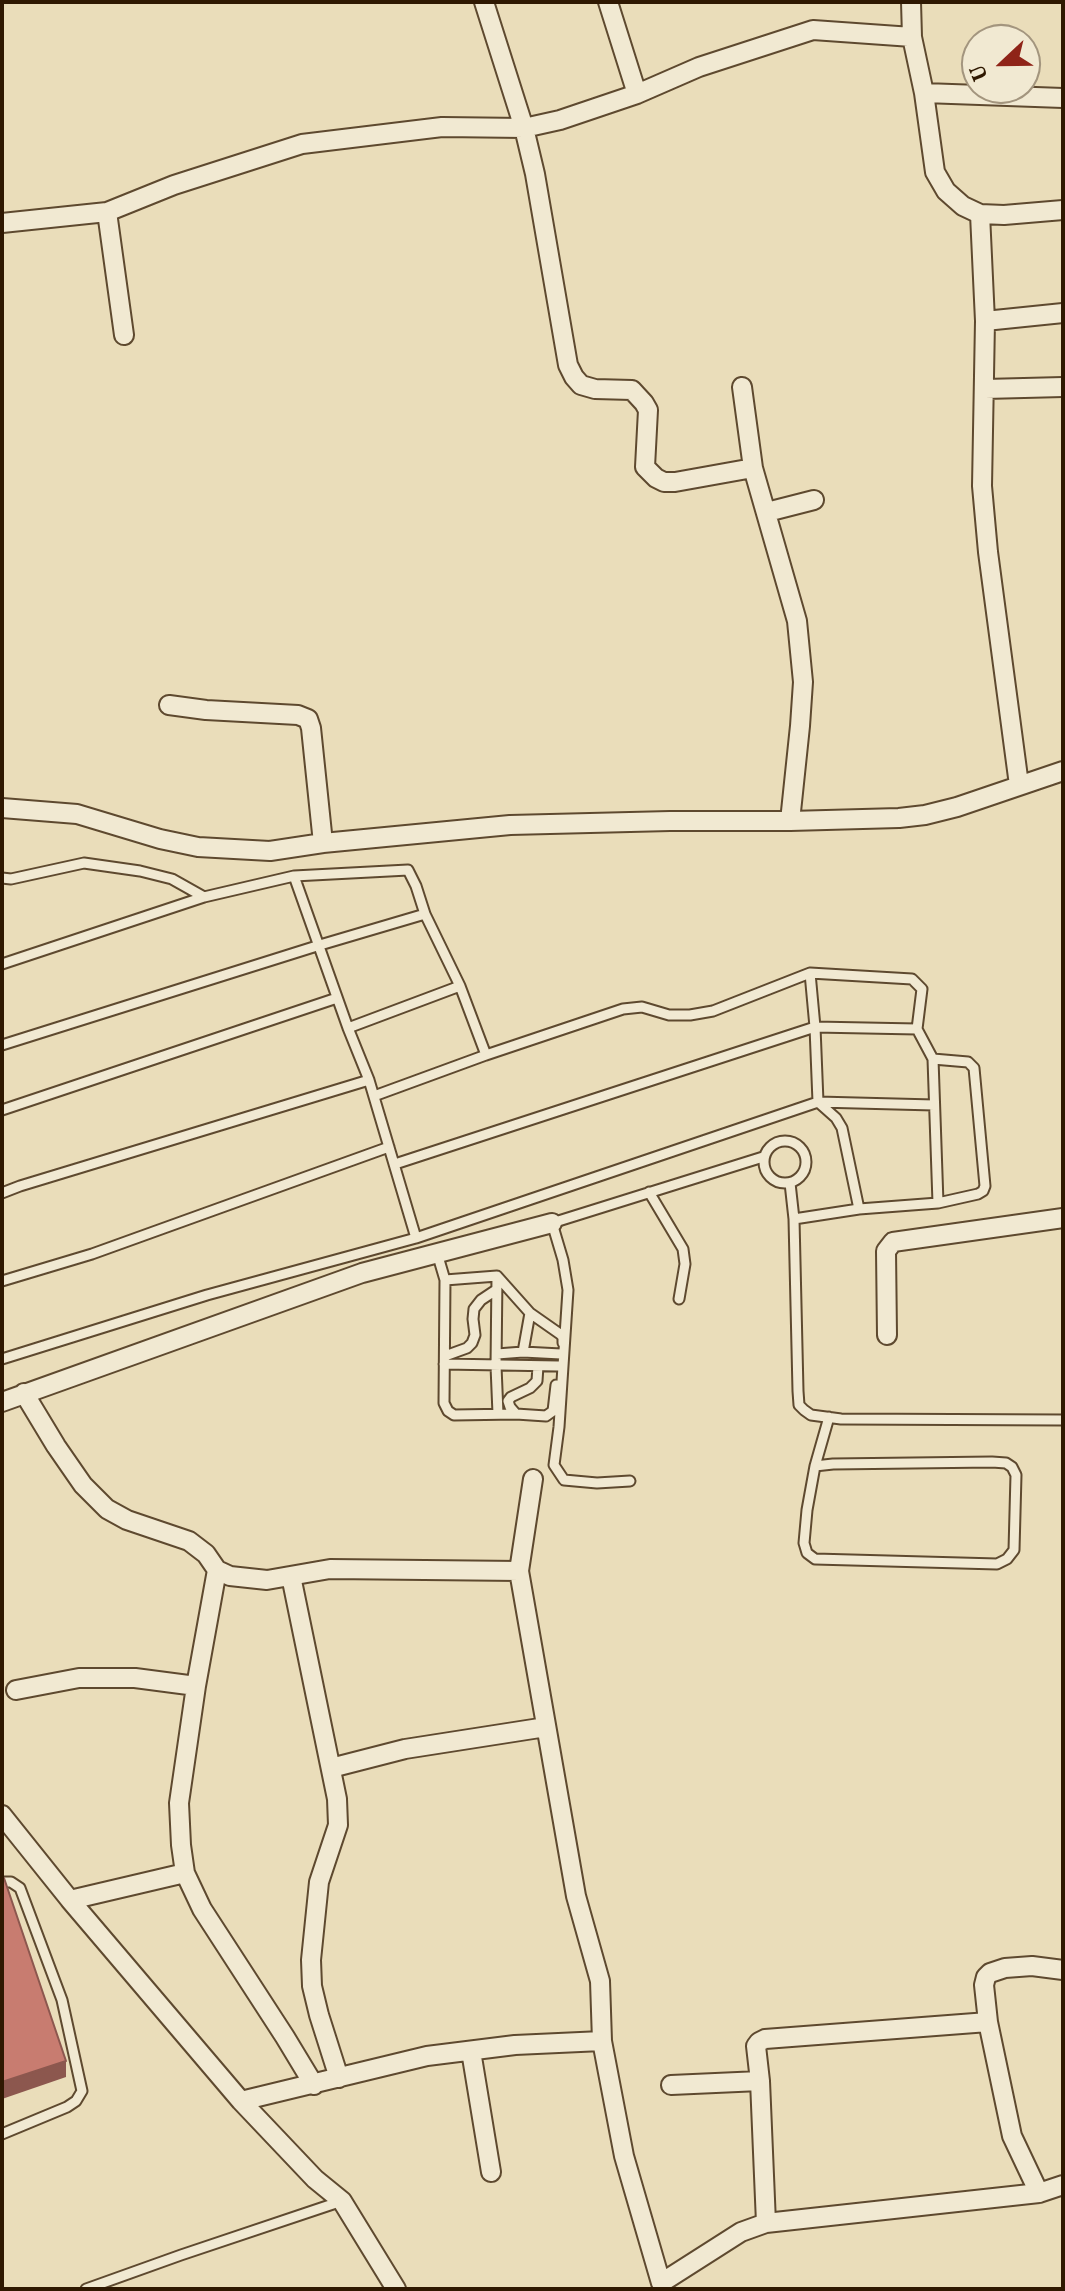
<!DOCTYPE html>
<html>
<head>
<meta charset="utf-8">
<style>
	body { margin:0 }
	#map { position:relative; width:1065px; height:2291px; overflow:hidden; background:#eaddba; font-family:Vollkorn,serif }
	canvas { display:block }
	.frame { position:absolute; inset:0; border:4px solid #2f1801; pointer-events:none }
	.north { position:absolute; left:961px; top:24px; width:80px; height:80px; box-sizing:border-box; background:#f1e9d2; border:2px solid #a3957e; border-radius:50%; rotate:248deg; font-size:22px; font-weight:700; line-height:32px; text-align:center; color:#2f1801 }
	.north::after { content:''; display:block; margin:auto; width:28px; height:36px; background:#8f2418; clip-path:polygon(50% 0,100% 100%,50% 72%,0 100%) }
</style>
</head>
<body>
<div id="map">
<canvas width="1065" height="2291"></canvas>
<div class="frame"></div>
<div class="north">U</div>
</div>
<script>
const c = document.querySelector('canvas').getContext('2d');
c.lineJoin = 'round';
function poly(rows) {
  const path = new Path2D();
  for (const r of rows) {
    if (r.length === 3) {
      path.moveTo(r[0] + r[2], r[1]);
      path.arc(r[0], r[1], r[2], 0, 2 * Math.PI);
      continue;
    }
    path.moveTo(r[0], r[1]);
    for (let i = 2; i < r.length; i += 2) path.lineTo(r[i], r[i + 1]);
  }
  return path;
}
function trace(path, color, width, dash) {
  c.strokeStyle = color;
  c.lineWidth = width;
  c.lineCap = dash ? 'butt' : 'round';
  c.setLineDash(dash || []);
  c.stroke(path);
}
function fillPath(path, color) {
  c.fillStyle = color;
  c.fill(path, 'evenodd');
}
const lane = poly([
	[294,876,348,1028,369,1080,416,1238,818,1102,934,1105],
	[2,878,11,879,84,863,140,871,172,879,204,897,294,876,408,870,416,886,425,914,460,986,486,1055,623,1009,642,1007,669,1015,690,1015,713,1011,810,973,912,979,922,989,917,1029,933,1059,968,1062,974,1068,985,1186,983,1191,978,1194,938,1203,859,1209,794,1219],
	[2,964,204,897],
	[810,973,815,1027,818,1102,836,1118,842,1128,859,1209],
	[348,1028,460,986],
	[2,1045,320,945,425,914],
	[933,1059,938,1203],
	[374,1096,486,1055],
	[2,1110,337,998],
	[785,1162,21],
	[395,1164,815,1027,917,1029],
	[790,1183,794,1219,798,1391,799,1405,804,1410,811,1415,841,1419,1063,1420],
	[649,1192,683,1249,685,1264,679,1299],
	[2,1193,20,1186,369,1080],
	[437,1253,445,1280,444,1403,448,1411,454,1415,516,1414,546,1416,553,1411,556,1385],
	[497,1276,496,1366,498,1414],
	[445,1280,497,1276,530,1313,560,1334,563,1337,563,1343],
	[2,1281,92,1254,389,1147],
	[523,1352,561,1354],
	[497,1354,523,1352,530,1313],
	[445,1356,467,1348,472,1343,475,1335,473,1319,474,1309,481,1300,496,1290],
	[2,1359,207,1295,416,1238],
	[444,1364,558,1366],
	[516,1414,510,1407,508,1401,511,1397,530,1388,537,1381,538,1366],
	[992,1462,1006,1463,1012,1467,1016,1475,1014,1550,1007,1559,997,1564,815,1559,807,1553,804,1543,807,1510,815,1466,833,1464,992,1462],
	[815,1466,829,1417],
	[630,1481,597,1483,564,1480,554,1465,559,1427,568,1290,563,1260,552,1223,763,1157],
	[2,1882,11,1882,20,1888,62,2000,82,2091,76,2101,67,2107,2,2134],
	[86,2289,181,2255,342,2201]
]);
const street = poly([
	[484,2,524,128,535,174,568,365,574,377,581,385,595,389,632,390,644,403,648,410,645,467,656,478,664,482,675,482,753,468],
	[608,2,637,94],
	[911,2,912,37,924,93,935,172,946,191,963,206,980,214,1004,215,1063,210],
	[924,93,1063,98],
	[107,212,124,335],
	[980,214,985,321,982,486,988,552,1019,785],
	[2,223,107,212,174,185,302,144,442,127,524,128,560,120,637,94,699,67,813,30,912,37],
	[985,321,1063,313],
	[742,387,753,468,797,621,803,682,800,726,790,821],
	[985,389,1063,387],
	[767,512,814,500],
	[169,705,206,710,298,715,308,719,311,728,323,843],
	[2,808,77,814,160,839,198,847,270,851,323,843,510,825,670,821,790,821,899,818,925,815,957,807,1063,771],
	[887,1335,886,1251,893,1242,1063,1218],
	[24,1393,56,1446,83,1485,107,1509,127,1520,189,1541,206,1554,217,1570,230,1576,267,1580,330,1569,519,1571],
	[2,1402,362,1273,552,1223],
	[533,1479,519,1571,576,1896,600,1981,602,2041],
	[217,1570,196,1686,179,1803,181,1845,185,1873,202,1909,285,2037,314,2085],
	[291,1576,337,1799,338,1825,319,1882,311,1960,312,1986,319,2015,339,2078],
	[16,1690,79,1678,135,1678,196,1686],
	[331,1768,405,1749,546,1727],
	[2,1815,70,1900,241,2101,315,2179,342,2201,396,2289],
	[70,1900,185,1873],
	[471,2051,491,2172],
	[671,2085,760,2081],
	[241,2101,427,2056,515,2045,602,2041,624,2156,661,2283,741,2232,766,2223,1039,2193,1063,2185],
	[1039,2193,1012,2136,988,2022,984,1985,986,1977,990,1973,1005,1968,1032,1966,1063,1970],
	[766,2223,760,2081,756,2046,759,2042,765,2039,988,2022]
]);
trace(lane, '#5e492f', 13);
trace(street, '#5e492f', 22);
trace(lane, '#f1e9d2', 9);
trace(street, '#f1e9d2', 18);
fillPath(poly([
	[66,2061,66,2077,2,2099,2,2082]
]), '#8c574e');
const building = poly([
	[4,1878,66,2061,2,2082,2,1879,4,1878]
]);
fillPath(building, '#c87c70');
trace(building, '#8c574e', 2);
</script>
</body>
</html>
